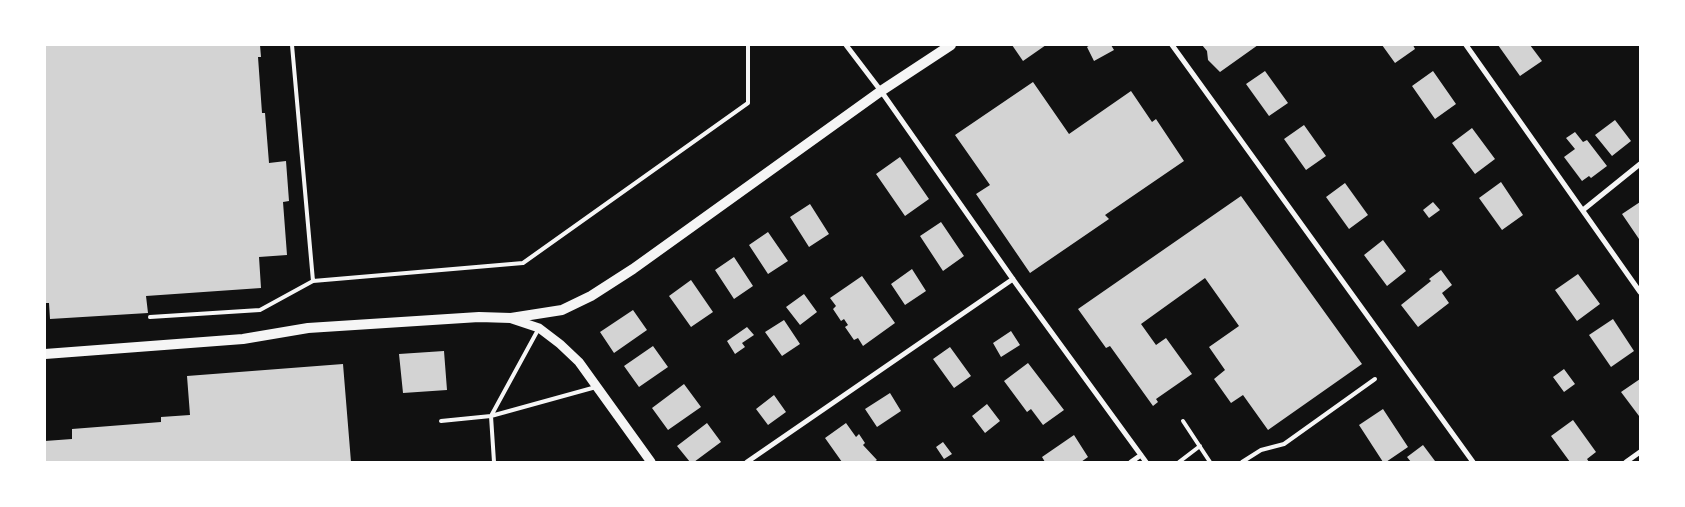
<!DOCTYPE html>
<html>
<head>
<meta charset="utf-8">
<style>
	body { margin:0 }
	#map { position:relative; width:1685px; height:507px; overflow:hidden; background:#111; font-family:"Titillium Web",sans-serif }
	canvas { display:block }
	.frame { position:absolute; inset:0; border:46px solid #fff; pointer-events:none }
</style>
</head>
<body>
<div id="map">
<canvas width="1685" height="507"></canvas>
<div class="frame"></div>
</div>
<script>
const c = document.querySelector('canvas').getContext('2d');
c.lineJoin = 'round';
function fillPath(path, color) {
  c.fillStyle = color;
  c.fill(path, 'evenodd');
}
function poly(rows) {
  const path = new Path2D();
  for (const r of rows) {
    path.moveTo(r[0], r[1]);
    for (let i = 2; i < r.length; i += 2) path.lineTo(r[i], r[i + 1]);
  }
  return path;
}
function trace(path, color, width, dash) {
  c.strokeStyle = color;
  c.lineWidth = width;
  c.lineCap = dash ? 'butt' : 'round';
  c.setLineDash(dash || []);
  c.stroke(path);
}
fillPath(poly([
	[45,45,260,45,261,57,258,57,262,113,265,113,269,163,286,161,289,201,283,202,287,255,259,257,261,288,146,296,148,313,50,319,49,303,45,303],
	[1012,45,1046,45,1023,61],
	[1090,45,1111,45,1114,50,1094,61,1087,47],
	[1202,45,1258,45,1220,72,1208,60,1207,51],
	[1382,45,1413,45,1415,49,1395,63],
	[1498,45,1530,45,1542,61,1520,76],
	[1265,71,1288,103,1269,116,1246,84],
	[1433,71,1456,104,1435,119,1412,86],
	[1033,82,1069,134,1131,91,1152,122,1156,119,1184,161,1105,215,1109,219,1030,273,976,194,990,185,955,135],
	[1615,120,1631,141,1612,156,1595,135],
	[1304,125,1326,156,1306,170,1284,139],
	[1472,128,1495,159,1475,174,1452,143],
	[1575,132,1583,142,1587,140,1607,166,1591,178,1589,176,1582,181,1564,157,1575,149,1566,138],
	[900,157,929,199,905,216,876,174],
	[1501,182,1523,215,1502,230,1479,198],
	[1345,183,1368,215,1349,229,1326,197],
	[1241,196,1362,364,1268,430,1243,395,1231,403,1214,379,1225,370,1209,347,1239,326,1205,278,1141,324,1156,345,1166,338,1192,374,1156,399,1158,402,1153,406,1110,346,1106,348,1078,309],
	[1433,202,1440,210,1429,218,1423,210],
	[1640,202,1640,238,1639,239,1622,214],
	[810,204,829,234,809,247,790,217],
	[941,222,964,256,943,271,920,236],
	[768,232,788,261,768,274,749,245],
	[1383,240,1406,271,1387,286,1364,255],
	[734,257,753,286,734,299,715,270],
	[912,269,926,291,905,305,891,284],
	[1441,270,1452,285,1442,293,1449,303,1418,327,1401,305,1431,281,1429,279],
	[1578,274,1600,304,1577,321,1555,290],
	[862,276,895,323,863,346,858,338,854,340,845,327,848,325,844,319,841,321,833,309,836,306,830,298],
	[691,280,713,312,691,327,669,296],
	[804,294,817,312,800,325,786,307],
	[633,310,647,330,614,353,600,332],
	[1613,319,1634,351,1611,367,1589,335],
	[784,320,800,344,782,356,765,332],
	[747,327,754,335,742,343,745,347,735,354,727,341],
	[1011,331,1020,345,1001,357,993,343],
	[653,346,668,367,639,387,624,366],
	[950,347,971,376,954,388,933,359],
	[444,351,447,390,403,393,399,354],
	[1028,363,1064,410,1043,425,1031,409,1027,412,1004,381],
	[343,364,351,462,45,462,45,441,72,439,72,429,161,422,161,417,190,415,187,376],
	[1564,369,1575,384,1564,392,1553,377],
	[1640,379,1640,415,1639,416,1621,392],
	[684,384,701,407,668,430,652,408],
	[890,393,901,411,877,427,865,409],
	[774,395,786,412,768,425,756,409],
	[987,404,1000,421,985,433,972,416],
	[1383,409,1408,447,1386,462,1383,462,1359,425],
	[1573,420,1596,452,1587,459,1589,462,1570,462,1551,436],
	[707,423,721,442,694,462,690,462,677,446],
	[846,423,856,437,859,434,865,443,863,445,877,460,874,462,842,462,825,438],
	[1074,435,1088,457,1081,462,1045,462,1042,457],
	[943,442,952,454,944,459,936,447],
	[1423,445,1435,461,1411,462,1407,457]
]), '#d3d3d3');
trace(poly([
	[292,45,313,281,523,263,748,103,748,45],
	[150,317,260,310,313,281],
	[539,328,491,416,596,387],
	[441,421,491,416,494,462],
	[1183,421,1210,462],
	[1179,462,1200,446],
	[1242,462,1261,450,1284,444,1375,379]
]), '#f5f5f5', 4);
trace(poly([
	[846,45,881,91,1017,285,1146,462],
	[1172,45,1473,462],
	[1466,45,1640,292],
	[1583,210,1640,164],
	[747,462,1013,279],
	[1131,462,1141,455],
	[1626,462,1640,452]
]), '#f5f5f5', 5);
trace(poly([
	[512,319,539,328,560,344,579,362,651,462]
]), '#f5f5f5', 9);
trace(poly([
	[45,354,243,339,308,328,479,317,511,318,562,310,591,296,633,269,881,91,951,45]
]), '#f5f5f5', 10);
</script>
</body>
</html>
